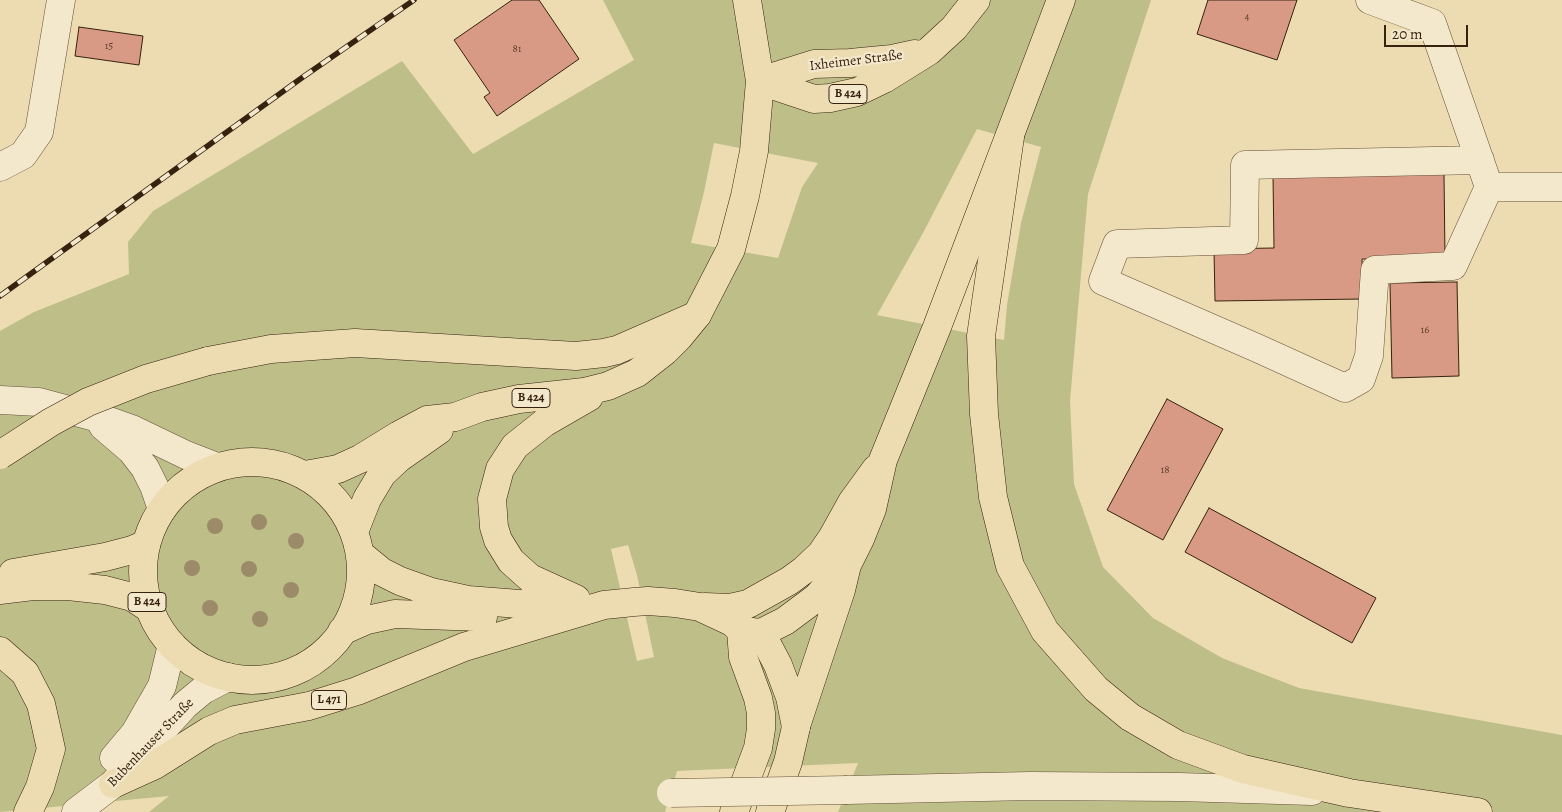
<!DOCTYPE html>
<html>
<head>
<meta charset="utf-8">
<style>
	body { margin:0 }
	#map { position:relative; width:1562px; height:812px; overflow:hidden; background:#eddcb1; font-family:Alegreya,serif }
	canvas { display:block }
	.scale { position:absolute; left:1384px; top:25px; width:84px; height:22px; box-sizing:border-box; border:2px solid #372210; border-top:0; padding-left:6px; font-size:15px; line-height:18px; white-space:nowrap; color:#372210; -webkit-text-stroke:4px #f3e8cc; paint-order:stroke }
</style>
</head>
<body>
<div id="map">
<canvas width="1562" height="812"></canvas>
<div class="scale">20 m</div>
</div>
<script>
const c = document.querySelector('canvas').getContext('2d');
c.lineJoin = 'round';
function fillPath(path, color) {
  c.fillStyle = color;
  c.fill(path, 'evenodd');
}
function poly(rows) {
  const path = new Path2D();
  for (const r of rows) {
    if (r.length === 3) {
      path.moveTo(r[0] + r[2], r[1]);
      path.arc(r[0], r[1], r[2], 0, 2 * Math.PI);
      continue;
    }
    path.moveTo(r[0], r[1]);
    for (let i = 2; i < r.length; i += 2) path.lineTo(r[i], r[i + 1]);
  }
  return path;
}
function trace(path, color, width, dash) {
  c.strokeStyle = color;
  c.lineWidth = width;
  c.lineCap = dash ? 'butt' : 'round';
  c.setLineDash(dash || []);
  c.stroke(path);
}
function write(font, color, halo, rows, align = 'center') {
  c.font = font + ' Alegreya,serif';
  c.lineWidth = 4.5;
  c.setLineDash([]);
  c.textBaseline = 'middle';
  c.strokeStyle = halo;
  c.fillStyle = color;
  for (const [text, x, y, turn = 0] of rows) {
    c.save();
    c.translate(x, y);
    c.rotate((+turn || 0) * Math.PI / 180);
    c.textAlign = isNaN(turn) ? turn : align;
    if (halo) c.strokeText(text, 0, 0);
    c.fillText(text, 0, 0);
    c.restore();
  }
}
fillPath(poly([
	[603,0,1151,0,1088,194,1070,401,1074,484,1103,567,1153,618,1222,658,1299,688,1562,735,1562,812,838,812,858,763,677,771,665,812,149,812,169,796,0,812,0,331,34,312,129,274,128,242,153,211,402,61,473,154,634,60],
	[977,129,1041,147,1021,223,1007,305,1004,340,877,315,923,233],
	[714,143,818,163,802,187,778,258,691,243,704,192],
	[628,545,637,575,654,657,637,661,611,549]
]), '#bebf88');
const building = poly([
	[512,0,539,0,579,59,497,116,484,97,490,93,454,40,512,0],
	[1208,0,1297,0,1277,60,1197,34,1208,0],
	[79,27,143,36,139,65,75,56,79,27],
	[1444,173,1445,258,1362,259,1363,299,1215,301,1214,249,1274,248,1273,176,1444,173],
	[1457,282,1459,376,1392,378,1390,283,1457,282],
	[1167,399,1223,429,1163,540,1107,510,1167,399],
	[1209,508,1376,598,1352,643,1185,552,1209,508]
]);
fillPath(building, '#d89a84');
trace(building, '#372210', 1);
const minor = poly([
	[1370,0,1432,23,1489,187,1562,187],
	[1480,160,1245,165,1244,240,1117,244,1103,281,1257,348,1345,388,1361,379,1369,356,1375,270,1453,266,1489,187],
	[0,167,23,155,39,132,61,0],
	[0,400,39,402,106,420,134,430,186,455,217,467],
	[103,426,131,450,145,468,154,486,162,509],
	[114,758,135,733,162,686,172,645],
	[847,790,1030,786,1179,787,1312,791],
	[76,812,113,784,185,705,203,690,228,677]
]);
const major = poly([
	[760,81,814,99,830,98,857,92,884,79,929,51,954,28,976,0],
	[760,81,814,64,850,63,892,59,915,54],
	[252,571,109],
	[305,475,338,469,360,459,399,435,427,420,455,417,482,407,519,399,584,392,608,386,637,373,665,351,679,337,697,315,731,249,745,196,754,151,760,81,747,0],
	[354,532,367,499,382,474,399,458,439,430],
	[360,554,382,572,400,581,431,592,468,600,519,604,574,599],
	[576,599,530,578,511,561,498,540,494,527,492,499,500,469,515,446,544,423,589,397],
	[705,607,730,608,748,604,789,581,804,570,821,554,832,538,852,502,876,469],
	[741,630,759,633,765,631,785,621,816,598,844,568],
	[342,631,367,620,395,614,483,617],
	[796,726,841,590,847,565,860,539,872,509,883,460,937,327,1061,0],
	[113,784,155,765,209,731,235,720,309,706,357,691,464,647,604,605,634,602,648,601,675,603,700,607,732,622,741,630,757,638,768,646,778,665,790,697,796,727]
]);
const highway = poly([
	[1010,137,981,336,984,414,993,497,1010,566,1045,631,1096,689,1130,717,1178,745,1243,769,1349,793,1478,812],
	[208,361,271,349,355,343,576,356,604,353,617,350,697,315],
	[13,573,105,557,132,550,146,544],
	[0,590,33,586,68,586,105,590,132,597,149,608],
	[0,651,25,673,41,704,51,749,40,787,28,812],
	[734,812,758,748,761,729,761,713,758,698,743,657,741,630],
	[770,812,788,762,796,727]
]);
trace(minor, '#645038', 29);
trace(major, '#372210', 29);
trace(highway, '#372210', 29);
trace(minor, '#f3e8cc', 28);
trace(major, '#eddcb1', 28);
trace(highway, '#eddcb1', 28);
const rail = poly([
	[0,296,303,77,414,0]
]);
trace(rail, '#372210', 5.5);
trace(rail, '#f3e8cc', 4, [11]);
const minorBridge = poly([
	[671,793,847,790]
]);
const highwayBridge = poly([
	[0,455,51,422,88,402,146,379,208,361]
]);
trace(minorBridge, '#645038', 29, []);
trace(highwayBridge, '#372210', 29, []);
trace(minorBridge, '#f3e8cc', 28);
trace(highwayBridge, '#eddcb1', 28);
c.fillStyle = '#9c8b69';
for (const [x, y] of [
	[259,522],
	[215,526],
	[296,541],
	[192,568],
	[249,569],
	[291,590],
	[210,608],
	[260,619]
]) {
  c.beginPath();
  c.arc(x, y, 8, 0, 2 * Math.PI);
  c.fill();
}
write('11px', '#5f402d', null, [
	["4",1247,17],
	["15",109,46],
	["81",517,49],
	["16",1425,330],
	["18",1165,470]
]);
for (const [x, y, w] of [
	[848,94,38],
	[531,398,38],
	[147,602,38],
	[329,700,35]
]) {
  const box = new Path2D();
  box.roundRect(x - w / 2, y - 9.5, w, 19, 4);
  c.fillStyle = '#f3e8cc';
  c.fill(box);
  trace(box, '#372210', 1);
}
write('bold 12px', '#372210', null, [
	["B 424",848,94],
	["B 424",531,398],
	["B 424",147,602],
	["L 471",329,700]
]);
write('14px', '#372210', '#f3e8cc', [
	["Ixheimer Straße",856,61,-7],
	["Bubenhauser Straße",151,743,-46]
]);
</script>
</body>
</html>
